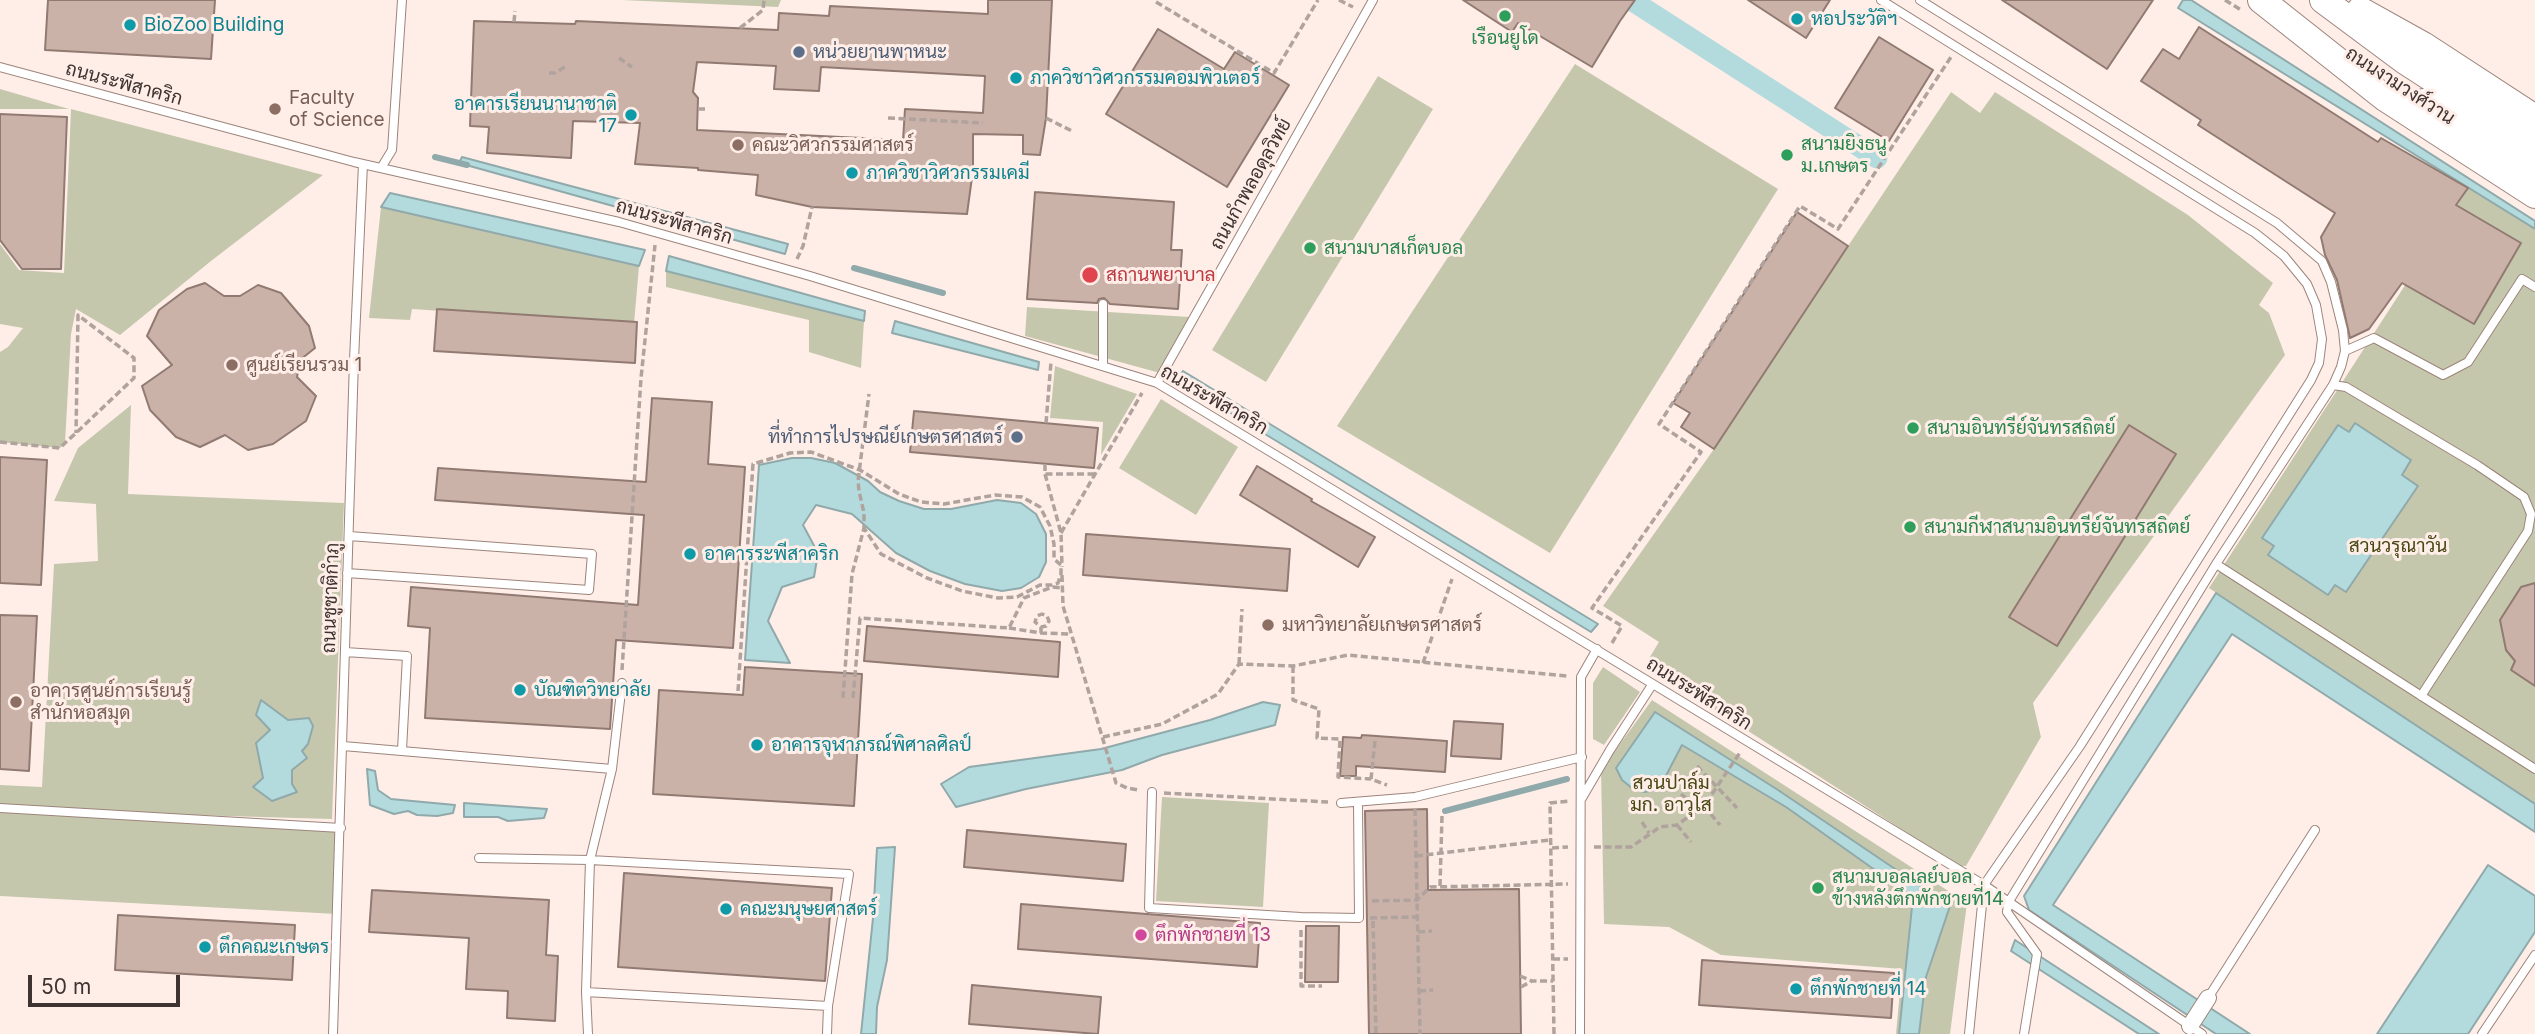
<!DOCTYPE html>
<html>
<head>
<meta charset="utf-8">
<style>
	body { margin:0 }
	#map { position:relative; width:2535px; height:1034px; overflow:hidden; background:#ffeee8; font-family:Inter,sans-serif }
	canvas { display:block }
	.scale { position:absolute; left:28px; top:975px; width:152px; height:32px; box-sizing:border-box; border:4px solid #3e3330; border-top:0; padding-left:9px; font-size:21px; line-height:24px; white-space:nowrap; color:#3e3330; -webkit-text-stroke:5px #ffeee8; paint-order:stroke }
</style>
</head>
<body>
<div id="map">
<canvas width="2535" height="1034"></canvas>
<div class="scale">50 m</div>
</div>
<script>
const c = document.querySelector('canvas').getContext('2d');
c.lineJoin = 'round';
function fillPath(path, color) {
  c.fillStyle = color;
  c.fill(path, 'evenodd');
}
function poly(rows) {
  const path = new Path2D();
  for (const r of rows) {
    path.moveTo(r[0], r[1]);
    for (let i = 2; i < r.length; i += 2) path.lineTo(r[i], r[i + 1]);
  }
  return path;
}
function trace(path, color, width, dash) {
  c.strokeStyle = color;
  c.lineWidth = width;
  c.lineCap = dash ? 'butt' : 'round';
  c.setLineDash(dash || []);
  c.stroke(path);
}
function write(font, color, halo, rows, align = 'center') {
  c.font = font + ' Inter,Sarabun,sans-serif';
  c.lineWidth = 6;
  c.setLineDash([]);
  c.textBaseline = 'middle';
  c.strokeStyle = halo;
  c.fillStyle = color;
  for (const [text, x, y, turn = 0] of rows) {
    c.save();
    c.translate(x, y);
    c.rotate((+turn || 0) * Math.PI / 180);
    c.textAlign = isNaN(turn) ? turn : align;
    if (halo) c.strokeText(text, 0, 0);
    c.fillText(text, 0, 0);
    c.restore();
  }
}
fillPath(poly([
	[622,0,781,0,778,7],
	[1575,64,1778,189,1550,553,1337,426],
	[1378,76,1433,109,1266,382,1212,350],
	[0,89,69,109,0,109],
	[1951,92,1980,113,1995,92,2188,215,2273,283,2259,305,2269,313,2285,355,2033,703,2041,737,1966,866,1959,866,1645,665,1659,642,1603,606,1714,449,1681,427,1689,413,1673,403,1797,212,1848,246],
	[71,109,323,175,211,261,120,335,76,309,71,334,65,443,60,448,0,442,0,352,8,347,23,328,0,324,0,244,19,270,64,273],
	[2468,188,2535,229,2535,804,2209,588],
	[381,207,639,266,634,324,412,309,410,320,369,318],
	[666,271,864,321,861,368,809,352,809,320,666,287],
	[1027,307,1190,317,1160,373,1025,336],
	[1055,366,1137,394,1101,455,1103,422,1050,418],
	[1161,399,1238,447,1196,515,1119,468],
	[131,405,128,494,344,503,332,819,84,812,341,828,337,914,0,896,0,785,42,787,54,564,98,561,96,504,54,501,78,448],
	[1603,667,1640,692,1604,745,1593,739,1593,683],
	[1652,700,1967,903,1950,1034,1896,1034,1902,969,1721,955,1669,927,1604,924,1601,770],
	[1162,797,1269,803,1263,907,1156,901]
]), '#c5c7ac');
const water = poly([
	[2183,0,2191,0,2535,221,2535,229,2178,8,2183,0],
	[462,157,788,244,785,254,459,163,462,157],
	[390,193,645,250,639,266,381,207,390,193],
	[669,256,865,311,864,321,666,271,669,256],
	[895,321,1039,362,1038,370,892,333,895,321],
	[1183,371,1598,624,1591,632,1176,380,1183,371],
	[2355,423,2411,460,2402,475,2418,486,2346,592,2335,585,2328,595,2268,555,2274,546,2262,538,2338,425,2349,432,2355,423],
	[792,458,811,458,835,463,868,481,880,492,899,501,924,509,951,509,997,500,1021,503,1036,514,1046,534,1046,562,1039,577,1021,588,1002,591,965,584,930,571,896,553,852,514,816,505,803,525,818,553,814,577,782,587,768,621,790,663,745,660,759,465,792,458],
	[2216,593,2535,804,2535,832,2232,634,2053,905,2250,1034,2216,1034,2029,910,2024,896,2216,593],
	[261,700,288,720,309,718,313,726,308,744,302,751,307,758,292,770,292,784,297,792,272,801,253,787,263,778,256,743,270,730,256,715,261,700],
	[1263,702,1280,705,1275,725,1162,755,1122,770,1026,789,956,807,941,784,969,767,1101,749,1210,720,1263,702],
	[1655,712,1778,790,1950,906,1926,977,1919,1034,1899,1034,1913,897,1786,807,1682,745,1659,789,1645,792,1633,789,1622,780,1616,768,1655,712],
	[367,769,375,771,378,790,391,799,455,805,453,813,437,816,417,815,408,811,394,814,370,805,367,769],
	[464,803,547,809,544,818,508,821,498,817,464,817,464,803],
	[895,847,887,960,877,1007,876,1034,861,1034,873,918,877,848,895,847],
	[2488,865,2535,896,2535,932,2468,1034,2377,1034,2488,865],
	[2015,940,2159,1034,2139,1034,2011,951,2015,940]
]);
fillPath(water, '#b3dbde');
trace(water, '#90a9aa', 2);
trace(poly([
	[435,157,467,165],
	[854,268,943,293],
	[1445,811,1567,779]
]), '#90a9aa', 6);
trace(poly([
	[1631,0,1877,158]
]), '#b3dbde', 21);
const building = poly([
	[48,0,215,0,211,59,45,50,48,0],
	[988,0,1052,0,1046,118,1040,155,1023,154,1023,135,973,134,973,170,967,214,812,207,756,195,758,175,698,170,698,168,635,164,640,123,573,121,571,158,487,153,489,127,470,126,474,21,575,24,576,21,778,30,779,13,829,16,830,6,988,14,988,0],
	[697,62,776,66,774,89,819,91,821,67,985,76,983,113,905,109,903,140,697,130,698,98,693,92,697,62],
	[1463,0,1635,0,1620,21,1592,67,1518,23,1512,32,1463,0],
	[1748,0,1830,0,1806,38,1748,0],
	[2002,0,2153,0,2107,69,2002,0],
	[2199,27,2378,142,2381,138,2468,188,2456,205,2521,243,2474,324,2402,283,2369,329,2350,338,2337,280,2325,255,2321,237,2335,213,2198,125,2201,120,2141,81,2163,49,2179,59,2199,27],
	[1158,29,1224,69,1235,52,1289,85,1227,187,1106,114,1158,29],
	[1879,37,1933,70,1889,141,1835,108,1879,37],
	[0,114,67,117,61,269,22,269,0,240,0,114],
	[1035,192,1174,202,1171,250,1182,250,1178,309,1110,304,1104,298,1099,299,1097,303,1027,299,1035,192],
	[1797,212,1848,246,1714,449,1681,427,1690,413,1673,403,1797,212],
	[205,283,224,296,240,296,258,285,281,293,309,326,315,348,300,360,297,377,316,396,306,421,273,444,248,450,225,435,200,447,176,437,150,410,142,386,172,365,147,336,159,310,187,289,205,283],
	[437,309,637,322,635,363,434,351,437,309],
	[652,398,712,402,708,464,745,467,733,648,616,640,610,729,425,718,430,628,408,626,411,587,638,605,644,515,435,500,438,468,646,482,652,398],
	[914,411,1098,428,1094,468,910,452,914,411],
	[2129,425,2176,454,2057,646,2009,617,2129,425],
	[0,457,47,460,41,585,0,583,0,457],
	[1257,466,1312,499,1311,501,1375,537,1358,567,1240,495,1257,466],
	[1086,534,1290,549,1287,591,1083,575,1086,534],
	[2535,583,2535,686,2511,670,2515,661,2506,650,2500,620,2521,587,2535,583],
	[0,615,37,616,29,771,0,769,0,615],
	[867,626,1060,642,1058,677,864,661,867,626],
	[745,667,862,674,854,806,653,794,659,690,743,695,745,667],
	[1454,721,1503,724,1501,759,1451,756,1454,721],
	[1362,735,1447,741,1445,772,1356,766,1356,776,1340,776,1343,737,1361,738,1362,735],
	[1427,809,1428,890,1519,889,1521,1034,1369,1034,1365,811,1427,809],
	[967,830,1126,844,1123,881,964,867,967,830],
	[624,873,832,888,825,981,618,967,624,873],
	[372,890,549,900,546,955,558,956,555,1021,507,1018,508,991,466,989,469,938,369,932,372,890],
	[1021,904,1260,923,1257,967,1018,949,1021,904],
	[118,915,295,925,292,980,115,970,118,915],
	[1306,926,1339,926,1338,982,1305,982,1306,926],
	[1702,960,1894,973,1891,1018,1699,1005,1702,960],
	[972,985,1101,997,1098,1034,969,1024,972,985]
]);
fillPath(building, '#cbb2a9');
trace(building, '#917a71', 2);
const service = poly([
	[1881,0,2255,233,2284,256,2307,284,2316,305,2322,339,2319,363,2311,380,2080,746,1984,885,1969,1034],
	[1920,0,2277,223,2322,261,2331,282,2343,330,2345,351,2341,367,2333,385,2216,564,2008,903,2007,912,2037,954,2024,1034],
	[0,67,354,162,619,222,810,276,1157,383,1984,885,2202,1034],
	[381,168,392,150,402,0],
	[1103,304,1103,365],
	[2345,351,2374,338,2443,375,2468,362,2522,279,2535,287],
	[1157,383,1373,0],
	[2333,385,2346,387,2477,465,2524,497,2531,514,2528,531,2421,696],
	[2216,564,2535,769],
	[347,573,589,590,592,554,349,536],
	[345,652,407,656,402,750],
	[343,746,612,769],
	[1152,792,1149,908,1301,917,1359,918,1358,802],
	[1582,798,1610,750,1652,685],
	[1341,803,1415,797,1582,757],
	[0,808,341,828],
	[479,858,590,860,849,874,828,1006,827,1034],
	[586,992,828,1006],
	[2208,998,2315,830],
	[333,1034,354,360,363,164],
	[588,1034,586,992,590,860,612,769,622,683],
	[1580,1034,1581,677,1597,649],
	[2482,1034,2535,955]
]);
const minor = poly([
	[2190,1026,2208,998]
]);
const primary = poly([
	[2261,0,2385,98,2535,195],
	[2323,0,2405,61,2535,145],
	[2360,10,2423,45,2535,118],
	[2424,102,2535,172]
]);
trace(service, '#9c847b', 10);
trace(minor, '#9c847b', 18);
trace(primary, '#9c847b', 28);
trace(poly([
	[1339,0,1353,7],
	[2225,0,2241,10],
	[1156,2,1274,73,1318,0],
	[514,22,515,11],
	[740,28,763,10,764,0],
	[619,58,632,67],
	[549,73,555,73,565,67],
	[698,109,705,109],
	[888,118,983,123],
	[1046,118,1074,132],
	[797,259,803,246,812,207],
	[1046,423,1051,362],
	[0,442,60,448,65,443,76,433,134,378,134,358,78,315,76,433],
	[1045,464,1045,474,1095,474],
	[1045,474,1061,533,1062,567],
	[1061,533,1142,393],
	[1062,575,1063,606,1116,783,1127,788,1139,790],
	[1009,628,1041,633,1071,634],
	[1041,633,1041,627,1035,622,1037,616,1042,614,1047,616,1049,621,1046,626,1041,627],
	[1612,643,1622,626,1592,608,1701,452,1659,424,1800,206,1838,229,1951,57],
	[1423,663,1452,579],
	[1239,664,1242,609],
	[1293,666,1293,700,1319,709,1317,738,1340,739,1338,777,1371,779],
	[622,670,641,378,655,245],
	[738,691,753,464,790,453,811,452,860,470,899,494,921,502,944,504,995,495,1022,497,1040,507,1050,526,1054,544,1054,559,1061,565,1061,574,1058,583,1052,585,1040,585,1017,597,998,598,962,591,927,578,881,554,864,528],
	[843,698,852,574,864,528,864,513,859,491,858,481,869,394],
	[853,698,860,618,1009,628,1024,598,1052,587,1063,588],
	[1103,737,1162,724,1218,694,1239,664,1293,666,1348,655,1567,676],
	[1375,741,1371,779,1387,785],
	[1697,766,1737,808],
	[1164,793,1328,802],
	[1681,794,1700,809],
	[1704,806,1720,825],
	[1415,809,1420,1034],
	[1642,822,1649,833],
	[1677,825,1691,842],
	[1594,847,1631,847,1660,827,1677,825,1704,806,1741,751],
	[1552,848,1568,847],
	[1416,856,1550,840],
	[1440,886,1442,816],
	[1372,901,1417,900,1430,887,1568,884],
	[1370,918,1417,917],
	[1373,921,1376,1034],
	[1301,930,1301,986,1322,986],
	[1418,932,1432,931],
	[1553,959,1568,959],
	[1520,976,1532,981,1553,981],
	[1521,987,1532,981],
	[1419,991,1433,990],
	[1554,1034,1550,803,1569,801]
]), '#b0a29d', 3.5, [7, 3.5]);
trace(service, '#fff', 8);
trace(minor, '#fff', 16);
trace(primary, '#fff', 26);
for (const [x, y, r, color] of [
	[1505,16,7,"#2e9e5b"],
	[1797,19,7,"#0f9aa8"],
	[130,25,7,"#0f9aa8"],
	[799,52,7,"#5c6f8a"],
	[1016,78,7,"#0f9aa8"],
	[275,109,7,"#8d6e63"],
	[631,115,7,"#0f9aa8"],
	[738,145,7,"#8d6e63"],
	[1787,155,7,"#2e9e5b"],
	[852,173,7,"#0f9aa8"],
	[1310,248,7,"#2e9e5b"],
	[1090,275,9,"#e0444e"],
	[232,365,7,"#8d6e63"],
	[1913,428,7,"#2e9e5b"],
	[1017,437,7,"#5c6f8a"],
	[1910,527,7,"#2e9e5b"],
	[690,554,7,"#0f9aa8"],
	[1268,625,7,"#8d6e63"],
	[520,690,7,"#0f9aa8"],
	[16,702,7,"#8d6e63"],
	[757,745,7,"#0f9aa8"],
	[1818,888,7,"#2e9e5b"],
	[726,909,7,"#0f9aa8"],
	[1141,935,7,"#d1479c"],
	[205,947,7,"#0f9aa8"],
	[1796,989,7,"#0f9aa8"]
]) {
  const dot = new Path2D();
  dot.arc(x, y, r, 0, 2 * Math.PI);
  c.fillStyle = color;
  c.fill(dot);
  trace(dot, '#ffeee8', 2.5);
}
write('19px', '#0d838f', '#ffeee8', [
	["หอประวัติฯ",1811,19],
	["BioZoo Building",144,25],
	["ภาควิชาวิศวกรรมคอมพิวเตอร์",1030,78],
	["อาคารเรียนนานาชาติ",617,104,"right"],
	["17",617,126,"right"],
	["ภาควิชาวิศวกรรมเคมี",866,173],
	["อาคารระพีสาคริก",704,554],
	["บัณฑิตวิทยาลัย",534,690],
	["อาคารจุฬาภรณ์พิศาลศิลป์",771,745],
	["คณะมนุษยศาสตร์",740,909],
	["ตึกคณะเกษตร",219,947],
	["ตึกพักชายที่ 14",1810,989]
], 'left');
write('19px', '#27864d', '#ffeee8', [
	["เรือนยูโด",1505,38,"center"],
	["สนามยิงธนู",1801,144],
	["ม.เกษตร",1801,166],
	["สนามบาสเก็ตบอล",1324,248],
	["สนามอินทรีย์จันทรสถิตย์",1927,428],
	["สนามกีฬาสนามอินทรีย์จันทรสถิตย์",1924,527],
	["สนามบอลเลย์บอล",1832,877],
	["ข้างหลังตึกพักชายที่14",1832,899]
], 'left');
write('19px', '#4e5e75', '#ffeee8', [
	["หน่วยยานพาหนะ",813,52],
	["ที่ทำการไปรษณีย์เกษตรศาสตร์",1003,437,"right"]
], 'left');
write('19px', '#3e3330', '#ffeee8', [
	["ถนนระพีสาคริก",124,84,15],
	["ถนนงามวงศ์วาน",2400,86,33],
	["ถนนกำพลอดุลวิทย์",1251,184,-61],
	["ถนนระพีสาคริก",674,222,16],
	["ถนนระพีสาคริก",1214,400,30],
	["ถนนชูชาติกำภู",331,598,-88],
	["ถนนระพีสาคริก",1699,694,32]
]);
write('19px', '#785e54', '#ffeee8', [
	["Faculty",289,98],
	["of Science",289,120],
	["คณะวิศวกรรมศาสตร์",752,145],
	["ศูนย์เรียนรวม 1",246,365],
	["มหาวิทยาลัยเกษตรศาสตร์",1282,625],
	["อาคารศูนย์การเรียนรู้",30,691],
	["สำนักหอสมุด",30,713]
], 'left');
write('19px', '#be3a42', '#ffeee8', [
	["สถานพยาบาล",1106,275]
], 'left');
write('19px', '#474815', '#ffeee8', [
	["สวนวรุณาวัน",2398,546],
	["สวนปาล์ม",1671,783],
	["มก. อาวุโส",1671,805]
]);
write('19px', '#b23c85', '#ffeee8', [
	["ตึกพักชายที่ 13",1155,935]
], 'left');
</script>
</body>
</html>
